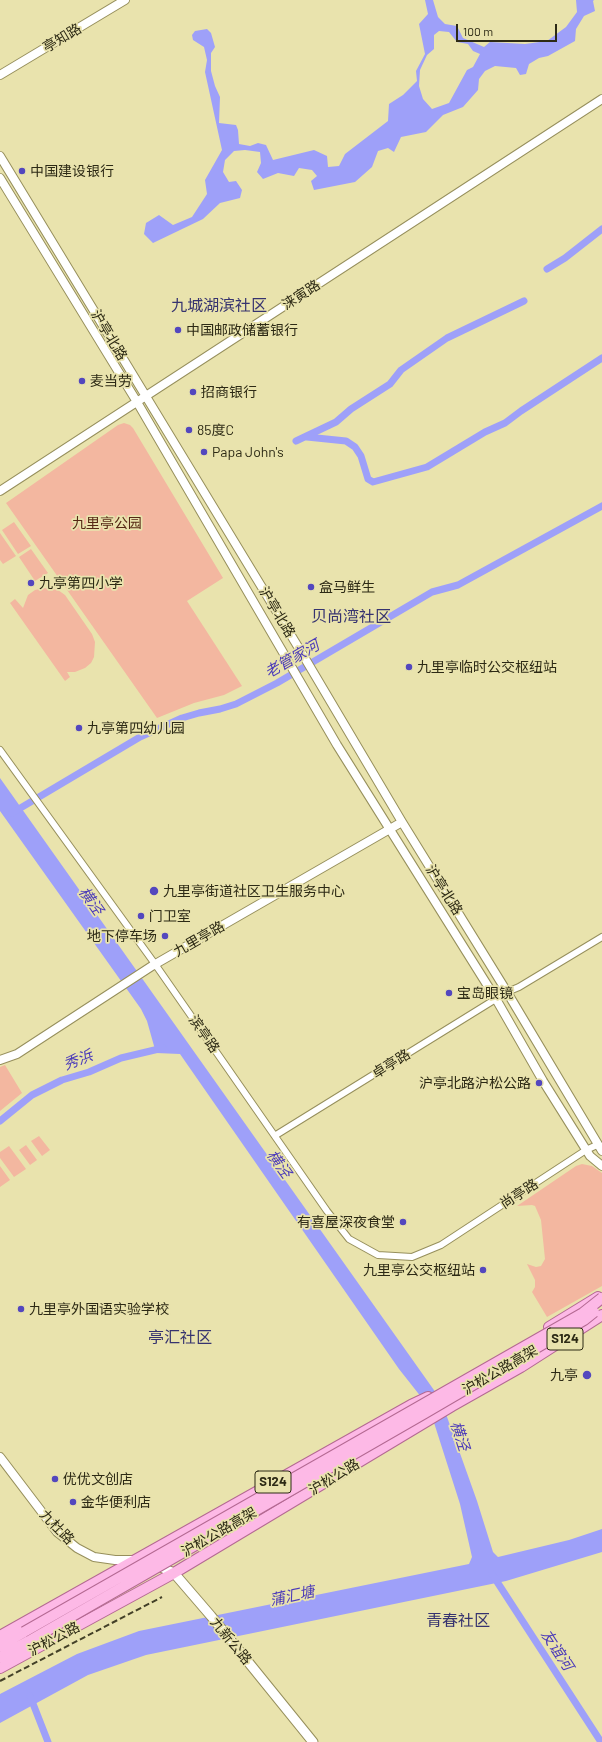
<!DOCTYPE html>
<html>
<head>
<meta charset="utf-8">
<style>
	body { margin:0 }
	#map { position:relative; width:602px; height:1742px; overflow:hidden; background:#e9e3ad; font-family:Barlow,sans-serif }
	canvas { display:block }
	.scale { position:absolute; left:456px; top:24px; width:101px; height:18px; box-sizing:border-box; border:2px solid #2d2a15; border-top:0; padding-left:5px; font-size:12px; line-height:14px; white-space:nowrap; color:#2d2a15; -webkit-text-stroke:3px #e9e3ad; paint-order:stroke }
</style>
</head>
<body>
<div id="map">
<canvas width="602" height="1742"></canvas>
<div class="scale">100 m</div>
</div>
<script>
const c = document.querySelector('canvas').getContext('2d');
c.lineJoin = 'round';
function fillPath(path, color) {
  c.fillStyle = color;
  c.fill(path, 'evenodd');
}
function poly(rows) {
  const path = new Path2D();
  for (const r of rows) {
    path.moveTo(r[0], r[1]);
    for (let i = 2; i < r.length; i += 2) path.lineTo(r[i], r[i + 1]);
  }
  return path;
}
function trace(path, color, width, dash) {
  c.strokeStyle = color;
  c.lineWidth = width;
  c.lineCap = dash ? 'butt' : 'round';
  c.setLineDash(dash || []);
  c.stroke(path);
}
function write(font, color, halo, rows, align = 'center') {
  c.font = font + ' Barlow,"Noto Sans SC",sans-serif';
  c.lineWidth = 3.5;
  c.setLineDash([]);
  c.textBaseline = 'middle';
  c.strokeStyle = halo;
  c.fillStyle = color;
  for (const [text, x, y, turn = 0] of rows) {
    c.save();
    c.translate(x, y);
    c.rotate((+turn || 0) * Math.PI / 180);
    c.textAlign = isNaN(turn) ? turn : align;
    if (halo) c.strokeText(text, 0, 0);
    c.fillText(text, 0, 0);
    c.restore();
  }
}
fillPath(poly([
	[124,423,130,425,133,428,223,578,187,601,242,686,224,695,194,703,157,718,6,503,118,425],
	[14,522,31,546,18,554,2,530],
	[0,533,16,556,3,564,0,560],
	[31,549,48,573,35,581,19,557],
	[44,588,58,590,65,595,92,634,95,642,94,657,91,663,85,668,75,672,67,672,70,677,65,681,10,603,15,599,23,608,28,595,35,590],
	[5,1065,22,1093,0,1111,0,1067],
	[39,1136,50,1150,42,1156,31,1141],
	[26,1145,37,1160,30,1165,19,1150],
	[9,1146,26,1169,14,1177,0,1158,0,1152],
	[582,1164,592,1166,602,1173,602,1286,547,1317,532,1292,535,1287,535,1280,527,1264,536,1267,541,1266,545,1259,541,1220,535,1206,532,1205,517,1206,576,1166],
	[0,1166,10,1180,0,1187]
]), '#f3b7a0');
fillPath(poly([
	[425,0,433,0,438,17,445,24,457,26,463,38,484,47,490,42,525,44,547,41,566,27,577,12,576,0,594,0,593,1,595,11,584,16,576,29,575,41,548,56,539,58,529,64,526,74,520,75,516,68,495,66,485,71,479,79,478,90,463,107,443,115,426,132,401,137,394,152,388,148,378,151,372,167,355,182,314,190,311,181,317,176,312,170,299,168,294,176,278,173,263,179,257,172,261,163,260,152,245,150,234,151,225,160,223,172,229,182,236,181,242,190,240,198,220,203,203,219,153,243,144,234,146,223,159,215,173,225,192,217,207,194,205,180,222,150,205,72,207,60,204,47,193,40,192,35,195,31,207,29,211,33,215,47,211,53,211,71,215,86,220,97,219,123,236,125,238,130,239,144,250,146,258,143,266,145,273,160,314,150,327,156,328,167,339,166,345,154,388,121,389,104,403,95,417,81,416,71,425,54,419,24,428,14],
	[439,31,449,32,457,42,468,44,473,51,480,54,473,67,467,70,449,103,432,109,423,99,419,86,420,70,427,55,434,49,434,35],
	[0,778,441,1400,477,1501,493,1552,498,1557,569,1540,602,1529,602,1552,506,1581,146,1655,88,1675,0,1723,0,1694,77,1654,139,1631,469,1564,472,1557,460,1504,429,1407,399,1369,180,1054,156,1053,147,1021,141,1009,0,811]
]), '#9ea0f9');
trace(poly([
	[547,269,565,258,602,229],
	[307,437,346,441,355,447,361,456,368,479,373,482,427,467,485,432,505,423,521,411,602,358],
	[296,441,336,422,351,409,390,384,401,370,447,338,524,301],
	[12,813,140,737,182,718,199,713,220,709,236,704,277,683,432,592,458,585,602,506],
	[0,1121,32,1095,62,1080,89,1072,121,1058,163,1048],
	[492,1574,601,1742],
	[30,1696,48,1742]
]), '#9ea0f9', 7);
const minor = poly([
	[0,750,155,964,327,1211,349,1239,378,1255,412,1257,441,1245,586,1150,597,1145],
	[276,1135,507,992,519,987,602,937]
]);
const tertiary = poly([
	[0,75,125,0],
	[0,156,303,655,402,822,507,992,602,1151],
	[0,178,137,402,337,745,496,999,543,1081,590,1156,602,1166],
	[0,491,602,99],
	[0,1060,17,1054,152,966,402,822],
	[0,1457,57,1532,77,1548,94,1557,115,1560,134,1560]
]);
const secondary = poly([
	[154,1564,174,1573,211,1616,313,1742]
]);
const primary = poly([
	[549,1327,598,1297],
	[0,1636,411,1405,428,1397],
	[0,1646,24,1632],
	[0,1657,29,1641],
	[0,1668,174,1573,452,1406,521,1367,602,1315]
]);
trace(minor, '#968f5c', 8);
trace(tertiary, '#968f5c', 10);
trace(secondary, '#968f5c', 11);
trace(primary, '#b46992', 12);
trace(minor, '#fff', 6);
trace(tertiary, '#fff', 8);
trace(secondary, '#fff', 9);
trace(primary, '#fdb9e6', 10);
trace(poly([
	[0,1681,162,1597]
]), '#444128', 2, [6, 3]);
const primaryBridge = poly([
	[24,1632,583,1313,602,1298],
	[29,1641,425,1413,584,1320,594,1312]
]);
trace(primaryBridge, '#b46992', 12, []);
trace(primaryBridge, '#fdb9e6', 10);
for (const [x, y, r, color] of [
	[22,171,4,"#5347be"],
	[178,330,4,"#5347be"],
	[82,381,4,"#5347be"],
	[193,392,4,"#5347be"],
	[189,430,4,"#5347be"],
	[204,452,4,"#5347be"],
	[31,583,4,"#5347be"],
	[311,587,4,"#5347be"],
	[409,667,4,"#5347be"],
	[79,728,4,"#5347be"],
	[154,891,5,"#5347be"],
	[141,916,4,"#5347be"],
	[165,936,4,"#5347be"],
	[449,993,4,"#5347be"],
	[539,1083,4,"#5347be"],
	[403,1222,4,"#5347be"],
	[483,1270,4,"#5347be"],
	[21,1309,4,"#5347be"],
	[587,1375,5,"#5347be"],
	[55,1479,4,"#5347be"],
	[73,1502,4,"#5347be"]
]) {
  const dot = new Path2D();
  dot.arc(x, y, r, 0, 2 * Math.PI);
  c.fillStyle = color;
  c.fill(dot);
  trace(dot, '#e9e3ad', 1.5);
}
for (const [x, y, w] of [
	[565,1339,36],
	[273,1482,36]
]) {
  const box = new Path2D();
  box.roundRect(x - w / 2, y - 11, w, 22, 3);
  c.fillStyle = '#e9e3ad';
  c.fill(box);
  trace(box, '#2d2a15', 1);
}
write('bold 13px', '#2d2a15', null, [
	["S124",565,1339],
	["S124",273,1482]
]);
write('14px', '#2d2a15', '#e9e3ad', [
	["亭知路",62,38,-31],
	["涞寅路",301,295,-33],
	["沪亭北路",109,335,59],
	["沪亭北路",277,612,59],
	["沪亭北路",444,890,58],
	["九里亭路",199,939,-30],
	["滨亭路",204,1034,55],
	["卓亭路",391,1064,-32],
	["尚亭路",519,1194,-33],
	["沪松公路高架",500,1370,-30],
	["沪松公路",334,1477,-31],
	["九杜路",57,1527,46],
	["沪松公路高架",219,1532,-30],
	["沪松公路",54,1639,-28],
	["九新公路",231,1641,51]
]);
write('14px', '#2d2a15', '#e9e3ad', [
	["中国建设银行",30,171],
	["中国邮政储蓄银行",186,330],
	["麦当劳",90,381],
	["招商银行",201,392],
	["85度C",197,430],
	["Papa John's",212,452],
	["九亭第四小学",39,583],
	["盒马鲜生",319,587],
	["九里亭临时公交枢纽站",417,667],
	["九亭第四幼儿园",87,728],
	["九里亭街道社区卫生服务中心",163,891],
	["门卫室",149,916],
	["地下停车场",157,936,"right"],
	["宝岛眼镜",457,993],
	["沪亭北路沪松公路",531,1083,"right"],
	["有喜屋深夜食堂",395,1222,"right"],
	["九里亭公交枢纽站",475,1270,"right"],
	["九里亭外国语实验学校",29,1309],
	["九亭",578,1375,"right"],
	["优优文创店",63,1479],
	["金华便利店",81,1502]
], 'left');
write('14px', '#562815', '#e9e3ad', [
	["九里亭公园",107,523]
]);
write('italic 15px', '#4c3bb9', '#e9e3ad', [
	["老管家河",292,659,-30],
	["横泾",91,901,55],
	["秀浜",78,1060,-21],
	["横泾",279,1164,54],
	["横泾",460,1436,72],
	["蒲汇塘",292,1596,-12],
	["友谊河",557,1650,57]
]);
write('16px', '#36336f', '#e9e3ad', [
	["九城湖滨社区",219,306],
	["贝尚湾社区",351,617],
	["亭汇社区",180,1338],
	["青春社区",458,1621]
]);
</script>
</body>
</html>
